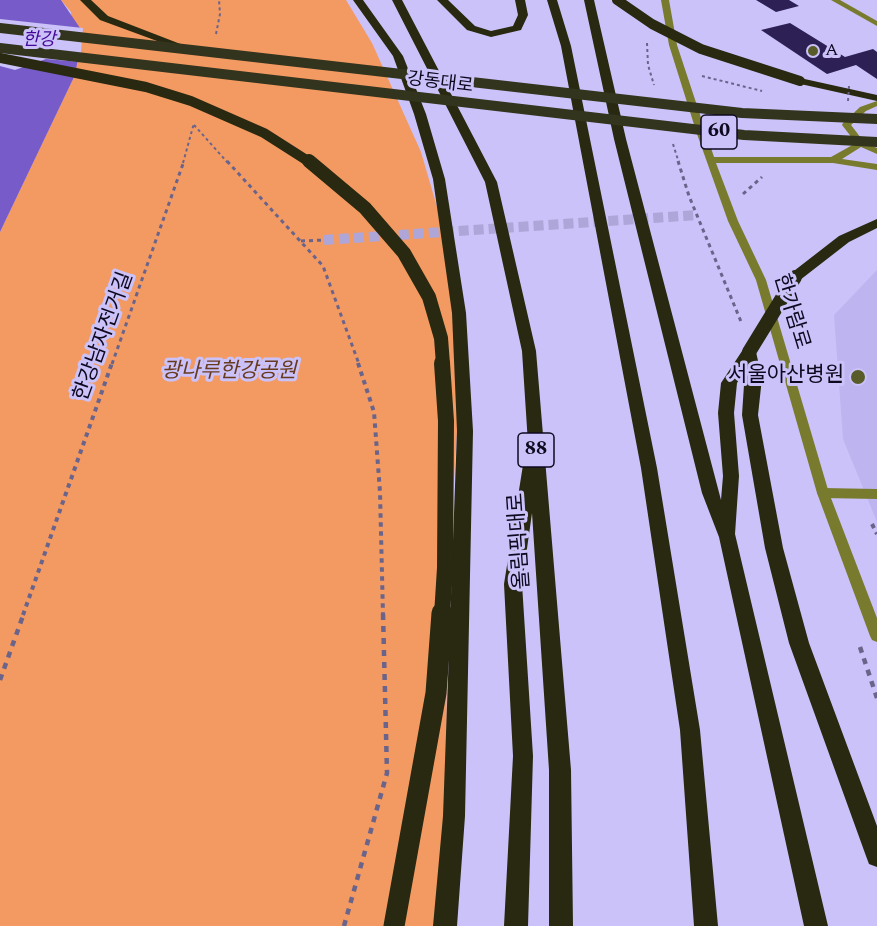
<!DOCTYPE html>
<html>
<head>
<meta charset="utf-8">
<style>
	body { margin:0 }
	canvas { display:block; background:#cac2f8 }
</style>
</head>
<body>
<canvas width="877" height="926"></canvas>
<script>
const c = document.querySelector('canvas').getContext('2d');
c.lineJoin = 'round';
function fillPath(path, color) {
  c.fillStyle = color;
  c.fill(path, 'evenodd');
}
function poly(rows) {
  const path = new Path2D();
  for (const r of rows) {
    path.moveTo(r[0], r[1]);
    for (let i = 2; i < r.length; i += 2) path.lineTo(r[i], r[i + 1]);
  }
  return path;
}
function trace(path, color, width, dash) {
  c.strokeStyle = color;
  c.lineWidth = width;
  c.lineCap = dash ? 'butt' : 'round';
  c.setLineDash(dash || []);
  c.stroke(path);
}
function write(font, color, halo, rows, align = 'center') {
  c.font = font + ' Spectral,"Noto Sans KR",serif';
  c.lineWidth = 6;
  c.setLineDash([]);
  c.textBaseline = 'middle';
  c.strokeStyle = halo;
  c.fillStyle = color;
  for (const [text, x, y, turn = 0] of rows) {
    c.save();
    c.translate(x, y);
    c.rotate((+turn || 0) * Math.PI / 180);
    c.textAlign = isNaN(turn) ? turn : align;
    if (halo) c.strokeText(text, 0, 0);
    c.fillText(text, 0, 0);
    c.restore();
  }
}
fillPath(poly([
	[877,270,877,522,843,439,834,315]
]), '#beb5f0');
fillPath(poly([
	[61,0,346,0,372,43,421,152,449,248,460,385,446,603,448,926,0,926,0,232,75,75,71,12]
]), '#f39a63');
fillPath(poly([
	[0,0,61,0,80,28,81,42,75,75,0,232]
]), '#775cc9');
fillPath(poly([
	[0,19,83,28,80,62,46,59,15,70,0,66]
]), '#cac2f8');
fillPath(poly([
	[756,0,789,0,799,6,776,12],
	[790,23,845,57,873,49,877,52,877,79,856,65,827,74,761,30]
]), '#2d2055');
trace(poly([
	[324,240,698,215]
]), '#aea6d8', 10, [10, 5]);
trace(poly([
	[216,34,220,14,219,0],
	[647,43,648,65,654,85],
	[702,76,762,91],
	[194,125,228,163],
	[673,144,679,163],
	[183,163,194,123]
]), '#6b648a', 2, [3, 3]);
trace(poly([
	[227,161,323,266,359,364],
	[678,161,689,196,742,324],
	[743,194,762,177],
	[301,241,324,240],
	[112,364,184,161]
]), '#6b648a', 3, [4, 4]);
trace(poly([
	[358,363,374,412,380,492,383,615],
	[872,524,877,534],
	[23,615,112,363]
]), '#6b648a', 4, [4.5, 4.5]);
trace(poly([
	[860,647,877,698],
	[0,680,24,613],
	[344,926,387,773,383,613]
]), '#6b648a', 4.5, [6, 6]);
fillPath(poly([
	[831,0,840,0,877,21,877,26,831,0],
	[823,488,877,489,877,499,823,498,819,496,817,493,819,490,823,488]
]), '#787b2d');
fillPath(poly([
	[661,0,669,0,677,45,714,157,831,157,856,143,842,125,843,123,860,107,877,101,877,106,866,111,851,125,864,142,877,148,877,154,861,147,842,159,877,164,877,170,833,163,716,163,738,221,766,280,829,493,877,618,877,642,872,640,870,636,817,493,756,280,728,221,697,134,669,45,661,0]
]), '#787b2d');
fillPath(poly([
	[80,0,91,0,108,16,196,50,187,52,100,20,80,0],
	[353,0,363,0,403,56,426,114,445,179,466,313,473,431,465,816,457,926,433,926,443,816,457,431,452,313,433,179,414,114,393,56,353,0],
	[392,0,402,0,497,182,536,351,571,770,573,926,549,926,549,770,532,513,522,584,533,756,528,926,504,926,513,756,504,584,523,465,529,459,522,351,485,182,392,0],
	[437,0,448,0,475,26,491,31,513,26,518,15,515,0,525,0,528,15,521,30,491,37,467,30,437,0],
	[547,0,557,0,571,46,657,468,700,730,718,926,694,926,680,730,641,468,561,46,547,0],
	[584,0,594,0,626,139,721,500,723,476,718,413,721,383,744,348,754,348,756,352,762,378,758,415,783,548,809,643,877,826,877,867,869,864,866,856,789,643,765,548,742,415,745,370,737,383,734,413,739,476,735,534,828,926,804,926,719,537,702,493,614,139,584,0],
	[800,78,877,95,877,101,796,83,796,79,800,78],
	[877,219,877,228,849,242,800,280,790,280,790,274,839,236,877,219]
]), '#282910');
trace(poly([
	[848,101,849,86]
]), '#6b648a', 2, [3, 3]);
trace(poly([
	[0,28,742,113,877,119],
	[0,48,744,135,877,142]
]), '#33341d', 10);
trace(poly([
	[617,0,652,24,701,49,800,81],
	[0,58,146,87,191,101,264,133,311,163]
]), '#282910', 10);
trace(poly([
	[309,161,365,208,404,253,429,297,441,338,443,364],
	[749,352,795,277]
]), '#282910', 14);
trace(poly([
	[442,615,445,568,446,421,442,363]
]), '#282910', 16);
trace(poly([
	[394,926,436,693,442,613]
]), '#282910', 21);
for (const [x, y, r, color] of [
	[813,51,6,"#595c29"],
	[858,377,8,"#595c29"]
]) {
  const dot = new Path2D();
  dot.arc(x, y, r, 0, 2 * Math.PI);
  c.fillStyle = color;
  c.fill(dot);
  trace(dot, '#cac2f8', 2);
}
write('italic 18px', '#440795', '#cac2f8', [
	["한강",39,41]
]);
write('18px', '#0f0920', '#cac2f8', [
	["A",825,51]
], 'left');
write('18px', '#0f0920', '#cac2f8', [
	["강동대로",440,84,7]
]);
for (const [x, y, w] of [
	[719,132,36],
	[536,450,36]
]) {
  const box = new Path2D();
  box.roundRect(x - w / 2, y - 17, w, 34, 4.5);
  c.fillStyle = '#cac2f8';
  c.fill(box);
  trace(box, '#0f0920', 1.5);
}
write('bold 20px', '#0f0920', null, [
	["60",719,132],
	["88",536,450]
]);
write('21px', '#0f0920', '#cac2f8', [
	["한가람로",790,312,73],
	["한강남자전거길",105,337,-70],
	["올림픽대로",521,541,-94]
]);
write('italic 21px', '#683a1d', '#cac2f8', [
	["광나루한강공원",229,373]
]);
write('21px', '#0f0920', '#cac2f8', [
	["서울아산병원",844,377]
], 'right');
</script>
</body>
</html>
